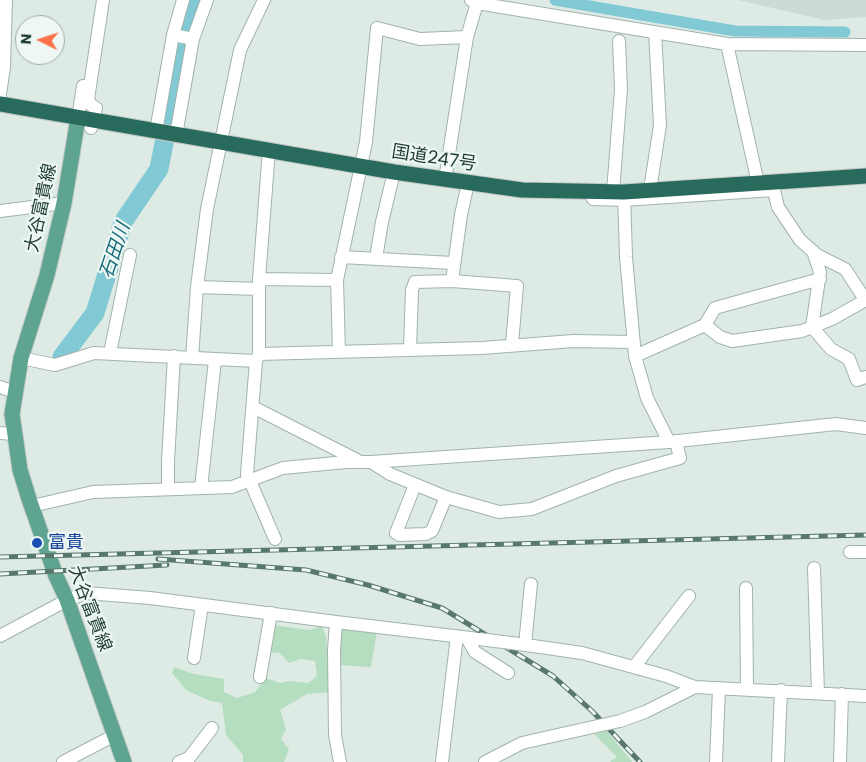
<!DOCTYPE html>
<html>
<head>
<meta charset="utf-8">
<style>
	body { margin:0 }
	#map { position:relative; width:866px; height:762px; overflow:hidden; background:#deebe5; font-family:Poppins,sans-serif }
	canvas { display:block }
	.north { position:absolute; left:15px; top:15px; width:50px; height:50px; box-sizing:border-box; background:#eef7f3; border:1px solid #9baca6; border-radius:50%; rotate:274deg; font-size:14px; font-weight:700; line-height:20px; text-align:center; color:#1e3b33 }
	.north::after { content:''; display:block; margin:auto; width:18px; height:22px; background:#fd724a; clip-path:polygon(50% 0,100% 100%,50% 72%,0 100%) }
</style>
</head>
<body>
<div id="map">
<canvas width="866" height="762"></canvas>
<div class="north">N</div>
</div>
<script>
const c = document.querySelector('canvas').getContext('2d');
c.lineJoin = 'round';
function fillPath(path, color) {
  c.fillStyle = color;
  c.fill(path, 'evenodd');
}
function poly(rows) {
  const path = new Path2D();
  for (const r of rows) {
    path.moveTo(r[0], r[1]);
    for (let i = 2; i < r.length; i += 2) path.lineTo(r[i], r[i + 1]);
  }
  return path;
}
function trace(path, color, width, dash) {
  c.strokeStyle = color;
  c.lineWidth = width;
  c.lineCap = dash ? 'butt' : 'round';
  c.setLineDash(dash || []);
  c.stroke(path);
}
function write(font, color, halo, rows, align = 'center') {
  c.font = font + ' Poppins,"Noto Sans JP",sans-serif';
  c.lineWidth = 4.5;
  c.setLineDash([]);
  c.textBaseline = 'middle';
  c.strokeStyle = halo;
  c.fillStyle = color;
  for (const [text, x, y, turn = 0] of rows) {
    c.save();
    c.translate(x, y);
    c.rotate((+turn || 0) * Math.PI / 180);
    c.textAlign = isNaN(turn) ? turn : align;
    if (halo) c.strokeText(text, 0, 0);
    c.fillText(text, 0, 0);
    c.restore();
  }
}
fillPath(poly([
	[738,0,866,0,866,17,825,20]
]), '#ccdbd4');
fillPath(poly([
	[273,625,309,630,322,626,326,637,331,692,307,694,280,710,286,729,281,739,289,749,284,762,243,762,243,755,226,735,222,703,210,701,186,690,172,673,174,667,194,674,224,679,224,692,237,698,255,692,266,678,280,683,289,681,308,683,317,676,315,661,301,659,289,663,280,653,267,652],
	[339,626,377,631,371,667,338,665],
	[607,731,632,762,610,762,617,757,594,734]
]), '#b4debf');
trace(poly([
	[555,0,735,31,845,32]
]), '#80c9d5', 11);
trace(poly([
	[185,34,195,0],
	[168,119,183,42],
	[62,357,95,313,123,222,159,169,164,143]
]), '#80c9d5', 19);
const minor = poly([
	[183,0,173,35,193,39],
	[471,0,477,3,727,44,866,45],
	[467,37,477,3],
	[727,44,758,183],
	[0,94,4,67,6,0],
	[78,118,83,86],
	[91,128,96,108,91,105,88,99,103,0],
	[156,131,173,35],
	[176,135,193,39,207,0],
	[269,150,259,279,259,354,256,361,247,474,275,539],
	[772,182,778,207,800,240,817,255,845,269,866,301],
	[650,190,660,125,655,32],
	[613,192,621,89,619,41],
	[624,192,626,257,635,356,647,398,669,442],
	[593,199,624,200,774,190],
	[0,211,64,203],
	[813,251,820,272,812,327,831,349,849,359,857,380,866,377],
	[341,257,453,263],
	[376,258,382,222,394,172],
	[259,279,337,280],
	[452,281,517,286,512,344],
	[197,287,259,289],
	[705,325,715,308,820,279],
	[410,349,412,290,415,282,452,281,461,215,468,183],
	[339,352,337,280,366,142,377,28,420,39,467,37,445,180],
	[110,353,130,255],
	[259,354,482,348,573,341,633,342],
	[635,356,705,325,720,337,732,341,802,331,832,319,866,300],
	[21,358,55,365,94,353,256,361],
	[192,358,197,287,207,209,240,50,264,0],
	[0,387,15,392],
	[253,407,357,460],
	[0,433,14,434],
	[371,462,390,474,446,497,499,512,532,509,616,476,680,458,676,441],
	[415,485,396,533,399,535,426,534,432,531,446,497],
	[201,488,215,360],
	[168,489,168,461,174,356],
	[32,506,93,492,232,487,283,468,346,462,371,462,669,442,836,424,866,428],
	[850,552,866,552],
	[814,568,818,693],
	[746,588,747,689],
	[336,622,479,639],
	[0,636,67,600,86,593,150,598,336,622,334,650,335,735,340,762],
	[467,638,475,652,508,673],
	[519,644,582,653,666,676,695,687,866,696],
	[525,645,531,584],
	[194,658,202,605],
	[634,667,689,596],
	[260,677,271,613],
	[620,721,645,712,695,687],
	[63,762,115,735],
	[179,762,189,758,212,728],
	[442,762,457,636],
	[485,762,522,743,584,729],
	[716,762,719,688],
	[778,762,781,690],
	[840,762,842,694]
]);
const major = poly([
	[78,118,64,203,47,275,21,358,12,414,20,470,29,499,56,576,67,600,124,762]
]);
const highway = poly([
	[0,104,394,172,522,190,624,192,866,176]
]);
trace(minor, '#a1b3ac', 14);
trace(major, '#c0c8c6', 17);
trace(highway, '#c0c8c6', 17);
trace(minor, '#fff', 12);
trace(major, '#5ea491', 15);
trace(highway, '#286a5b', 15);
const rail = poly([
	[0,557,866,535],
	[158,559,306,570,368,585,442,608,553,676,592,711,640,762],
	[0,574,167,565]
]);
trace(rail, '#58786e', 5);
trace(rail, '#eef7f3', 3, [9]);
const minorBridge = poly([
	[479,639,519,644],
	[584,729,620,721]
]);
trace(minorBridge, '#a1b3ac', 14, []);
trace(minorBridge, '#fff', 12);
for (const [x, y, r, color] of [
	[37,543,6,"#1a4fb4"]
]) {
  const dot = new Path2D();
  dot.arc(x, y, r, 0, 2 * Math.PI);
  c.fillStyle = color;
  c.fill(dot);
  trace(dot, '#eef7f3', 2);
}
write('18px', '#1e3b33', '#eef7f3', [
	["国道247号",434,159,9],
	["大谷富貴線",42,208,-78],
	["大谷富貴線",89,609,69]
]);
write('18px', '#164399', '#eef7f3', [
	["富貴",48,543]
], 'left');
write('italic 19px', '#146c7b', '#eef7f3', [
	["石田川",116,251,-71]
]);
</script>
</body>
</html>
